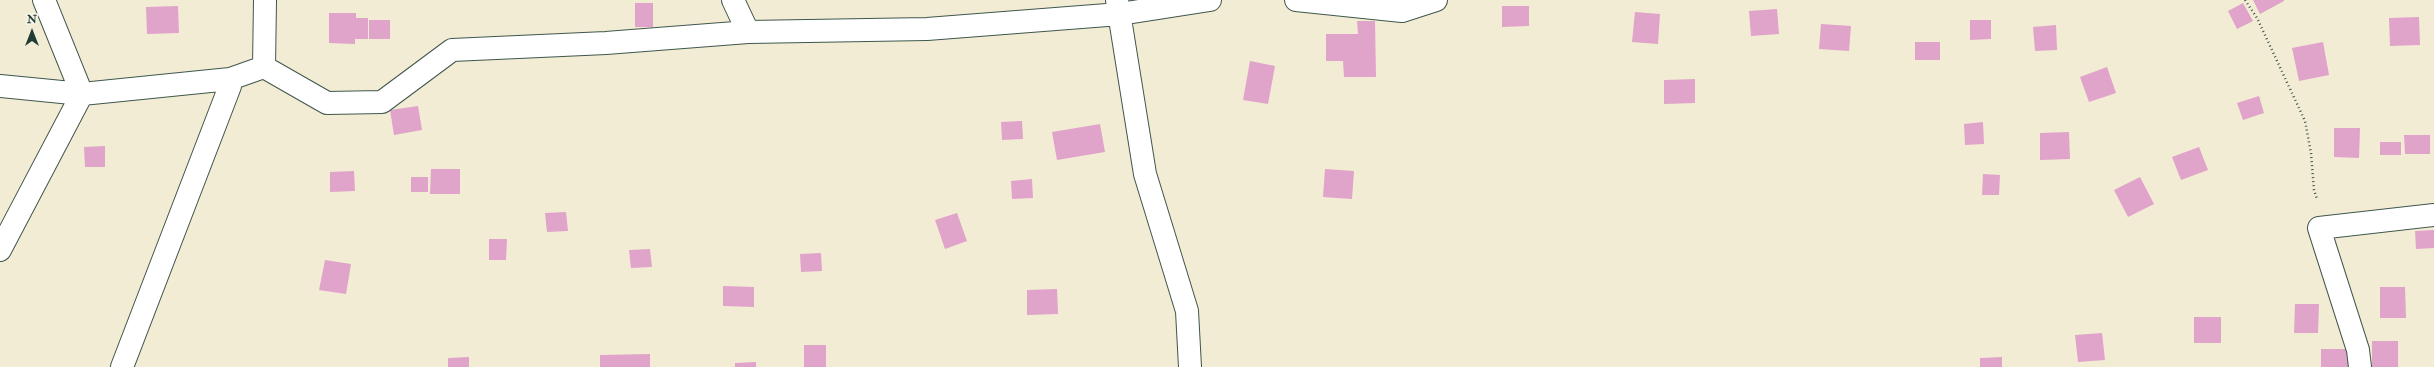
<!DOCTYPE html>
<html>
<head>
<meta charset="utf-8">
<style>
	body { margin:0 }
	#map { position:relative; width:2434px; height:367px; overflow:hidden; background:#f3ecd5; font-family:"IM FELL Double Pica",serif }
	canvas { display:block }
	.north { position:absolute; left:12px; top:12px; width:40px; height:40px; -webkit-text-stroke:3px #fbf7ec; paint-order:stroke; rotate:0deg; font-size:11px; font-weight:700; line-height:16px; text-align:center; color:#1f3d34 }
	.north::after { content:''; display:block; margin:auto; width:14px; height:18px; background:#1f3d34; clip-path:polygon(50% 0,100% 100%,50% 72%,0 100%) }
</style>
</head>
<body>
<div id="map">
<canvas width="2434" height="367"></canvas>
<div class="north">N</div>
</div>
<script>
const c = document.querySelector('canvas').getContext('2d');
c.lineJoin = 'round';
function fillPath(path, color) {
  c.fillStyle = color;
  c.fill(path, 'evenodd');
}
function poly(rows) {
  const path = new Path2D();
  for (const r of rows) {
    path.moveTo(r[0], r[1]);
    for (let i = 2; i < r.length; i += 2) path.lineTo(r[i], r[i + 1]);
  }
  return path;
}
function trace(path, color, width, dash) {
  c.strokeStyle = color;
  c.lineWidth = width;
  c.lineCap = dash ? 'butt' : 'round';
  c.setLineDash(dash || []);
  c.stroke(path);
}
fillPath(poly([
	[2253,0,2284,0,2284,1,2260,14],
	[635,3,653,3,653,27,635,27],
	[2243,3,2253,21,2237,29,2228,11],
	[178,6,179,33,147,34,146,7],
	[1502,6,1529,6,1529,26,1502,27],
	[1777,9,1779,34,1751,36,1749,11],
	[1635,12,1660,14,1658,44,1632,42],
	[329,13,356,13,356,18,368,18,368,39,355,39,355,44,329,43],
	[2419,17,2420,45,2390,46,2389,18],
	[369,20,390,20,390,39,369,39],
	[1970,20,1991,20,1991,39,1970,40],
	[1357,21,1375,21,1376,77,1344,77,1343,61,1326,61,1326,34,1358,34],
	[1821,24,1851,26,1849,51,1819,49],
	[2056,25,2057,50,2035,51,2033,27],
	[1915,42,1940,42,1940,60,1915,60],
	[2323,42,2329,75,2299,81,2292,48],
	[1250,61,1275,66,1268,104,1243,100],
	[2107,67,2116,93,2089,102,2080,77],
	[1695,79,1695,103,1664,104,1664,80],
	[2259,96,2264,113,2243,120,2237,103],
	[418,106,422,130,394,135,390,110],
	[1022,121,1023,139,1002,140,1001,122],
	[1983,122,1984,144,1965,145,1964,124],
	[1100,124,1105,152,1057,160,1052,132],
	[2334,128,2360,128,2359,158,2334,157],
	[2069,132,2070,159,2040,160,2040,133],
	[2404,135,2430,135,2430,154,2405,154],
	[2380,142,2401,142,2401,155,2380,155],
	[105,146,105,167,85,167,84,147],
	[2199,147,2208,170,2181,180,2172,157],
	[431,169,460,169,460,194,430,194],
	[1325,169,1354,171,1352,199,1323,197],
	[354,171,355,191,330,192,330,172],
	[1983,174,2000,175,1999,195,1982,195],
	[411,177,428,177,428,192,411,192],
	[2140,177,2154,204,2128,217,2114,190],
	[1032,179,1033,198,1012,199,1011,181],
	[566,212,568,231,547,232,545,213],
	[957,213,967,241,945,249,935,220],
	[2434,230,2434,248,2416,249,2415,231],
	[489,239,507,239,506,260,489,260],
	[650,249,652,267,631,268,629,250],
	[821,253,822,271,801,272,800,254],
	[325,260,351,264,346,294,319,290],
	[723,286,754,287,754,307,723,306],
	[2380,287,2405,287,2406,318,2380,318],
	[1057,289,1058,314,1027,315,1027,290],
	[2295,304,2319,304,2318,333,2294,333],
	[2194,317,2221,317,2221,343,2194,343],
	[2102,333,2105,360,2078,362,2075,335],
	[2372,341,2398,341,2398,367,2372,367],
	[804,345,826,345,826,367,804,367],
	[2321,349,2349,349,2349,367,2321,367],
	[650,354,650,367,600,367,600,355],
	[469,357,469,367,448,367,448,358],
	[2002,357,2002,367,1980,367,1980,358],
	[756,362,756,367,735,367,735,363]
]), '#e0a3c9');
const minor = poly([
	[733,0,748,32,927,29,1120,14,1210,0],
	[1117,0,1145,174,1187,311,1190,367],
	[1296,0,1402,11,1436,0],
	[264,67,327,103,382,102,452,50,606,43,748,32],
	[0,86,82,94,230,79,264,67,265,0],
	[0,250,82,94,44,0],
	[122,367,230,86],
	[2360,367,2358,350,2319,228,2434,215]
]);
trace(minor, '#3f574c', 24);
trace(poly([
	[2245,0,2257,18,2305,121,2311,153,2314,190,2317,199]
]), '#3f574c', 2.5, [1, 3]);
trace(minor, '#fff', 22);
</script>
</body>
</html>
